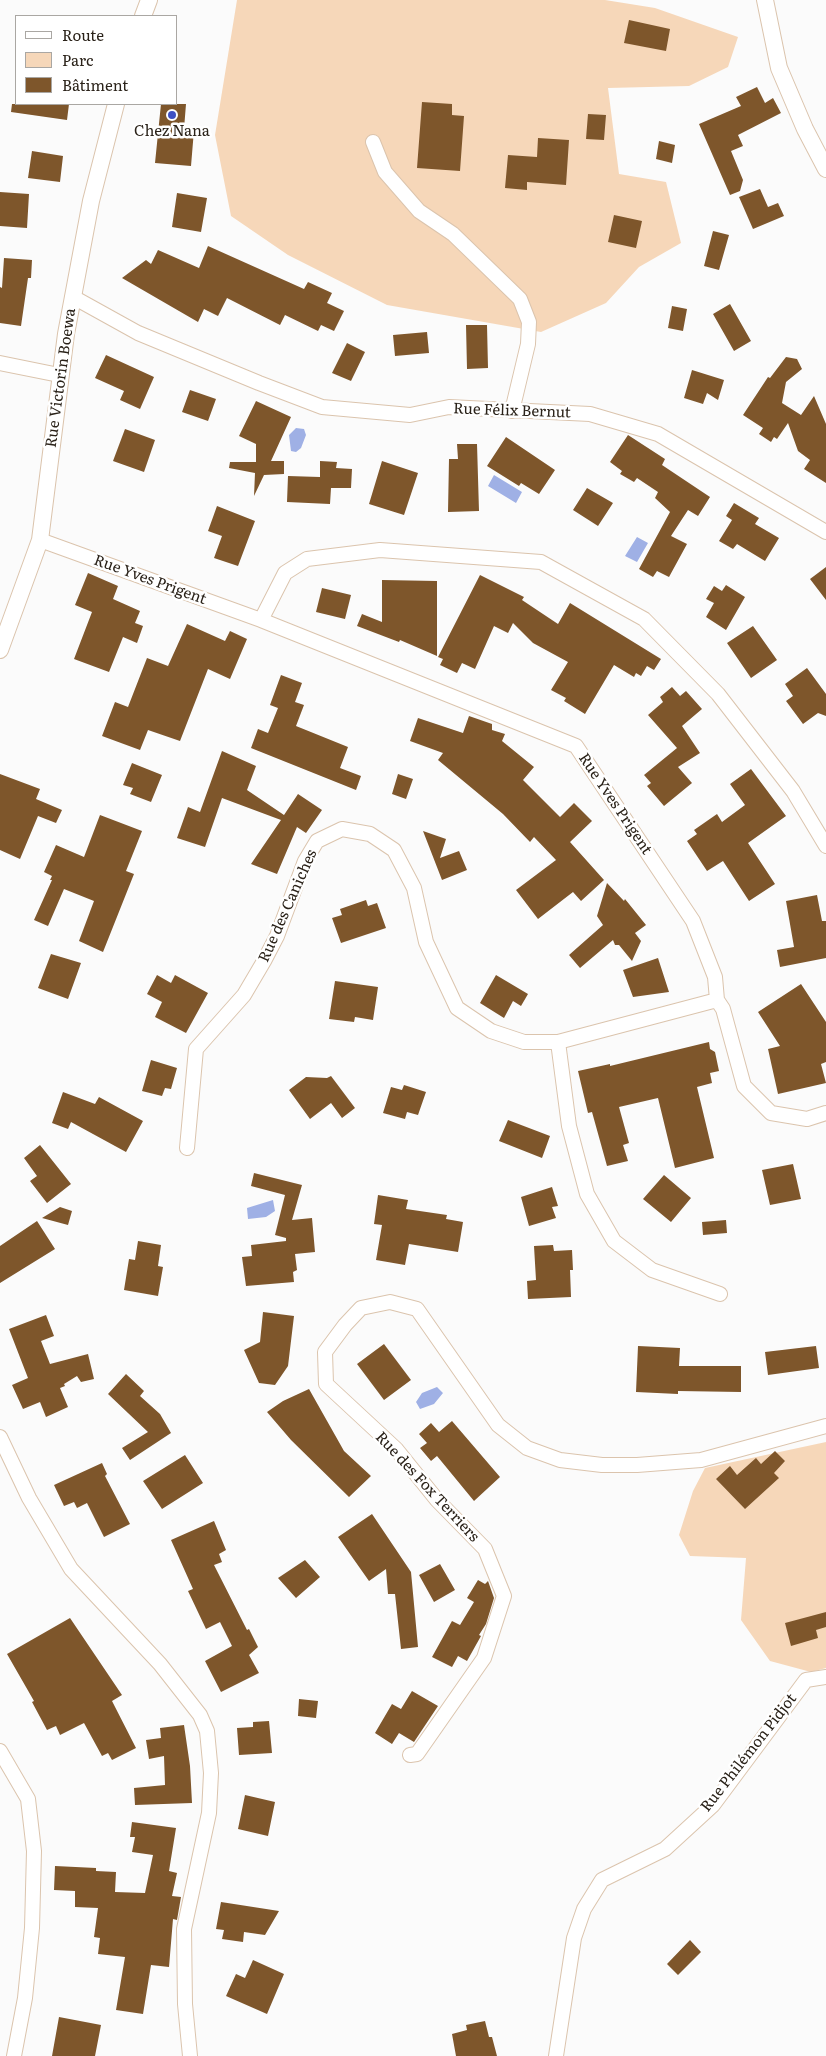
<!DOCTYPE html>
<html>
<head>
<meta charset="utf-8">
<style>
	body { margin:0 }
	#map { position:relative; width:826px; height:2056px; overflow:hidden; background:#fbfbfb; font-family:Literata,serif }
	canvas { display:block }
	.legend { position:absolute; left:15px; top:15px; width:162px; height:90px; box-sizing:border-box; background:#fff; border:1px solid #aaa7a3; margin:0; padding:6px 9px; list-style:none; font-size:15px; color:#2a2219 }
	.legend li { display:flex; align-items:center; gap:10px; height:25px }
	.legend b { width:25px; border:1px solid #aaa7a3 }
</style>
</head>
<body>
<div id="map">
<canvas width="826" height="2056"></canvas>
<ul class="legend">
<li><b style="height:6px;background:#fff"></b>Route</li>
<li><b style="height:14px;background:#f6d7b9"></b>Parc</li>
<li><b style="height:14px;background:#7e562b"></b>Bâtiment</li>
</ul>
</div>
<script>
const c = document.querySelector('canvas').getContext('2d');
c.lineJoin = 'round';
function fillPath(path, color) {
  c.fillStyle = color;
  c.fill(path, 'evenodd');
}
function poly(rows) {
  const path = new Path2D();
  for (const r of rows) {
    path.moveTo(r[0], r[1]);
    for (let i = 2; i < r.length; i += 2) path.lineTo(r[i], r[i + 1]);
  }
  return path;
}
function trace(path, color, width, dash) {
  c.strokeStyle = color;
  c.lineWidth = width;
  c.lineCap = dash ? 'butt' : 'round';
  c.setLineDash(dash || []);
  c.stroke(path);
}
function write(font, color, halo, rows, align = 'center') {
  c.font = font + ' Literata,serif';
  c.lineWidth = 5;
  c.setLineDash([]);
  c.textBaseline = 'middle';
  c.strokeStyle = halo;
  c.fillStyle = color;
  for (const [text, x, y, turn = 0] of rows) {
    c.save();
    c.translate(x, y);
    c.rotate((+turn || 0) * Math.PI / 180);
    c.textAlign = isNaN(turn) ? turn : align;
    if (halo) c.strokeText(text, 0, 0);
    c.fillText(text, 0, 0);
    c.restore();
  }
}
fillPath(poly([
	[237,0,605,0,655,8,738,37,728,67,689,86,608,88,619,174,666,182,681,243,639,267,606,303,541,332,387,305,288,255,231,216,215,135],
	[826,1442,826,1668,811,1672,770,1661,741,1620,746,1558,690,1556,679,1535,693,1491,705,1468]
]), '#f6d7b9');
fillPath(poly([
	[296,428,304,429,306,435,301,448,296,452,291,451,289,435],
	[494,475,522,492,516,503,488,486],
	[637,537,648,543,637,562,625,556],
	[273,1200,275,1211,266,1217,248,1219,247,1208],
	[437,1387,443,1393,434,1404,420,1409,416,1402,422,1393]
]), '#9fb0e5');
fillPath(poly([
	[629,20,670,29,666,51,624,43],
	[757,87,765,103,773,98,781,113,738,135,743,146,731,151,743,180,740,191,730,195,699,124,741,106,736,97],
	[422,102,452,104,452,115,464,116,460,171,417,168],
	[12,104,69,104,67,120,11,112],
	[161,104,186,104,184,129,194,130,191,166,155,163],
	[588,114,606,115,604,140,586,139],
	[538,138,569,140,566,185,527,182,527,190,505,188,508,155,537,157],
	[659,141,675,145,672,163,656,159],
	[32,151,63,156,60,182,28,178],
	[760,189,768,207,778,203,784,216,753,229,739,197],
	[0,192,29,194,27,228,0,226],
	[177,193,207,198,201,232,172,227],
	[614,215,642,221,636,248,608,242],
	[713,231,729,235,719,270,704,266],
	[208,246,304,289,308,282,332,293,327,303,344,311,334,331,321,325,318,331,285,315,280,325,227,298,218,316,204,309,198,322,122,278,146,260,151,264,158,250,199,268],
	[4,258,32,260,31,278,28,278,21,326,0,323,0,287,2,288],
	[730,304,751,341,734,351,713,314],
	[672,306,687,309,683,331,668,328],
	[466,325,487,325,488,368,467,369],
	[427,332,429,353,395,356,393,335],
	[347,343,365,352,351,381,332,373],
	[106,355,154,377,140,409,120,400,124,391,95,378],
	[786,357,797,359,802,369,786,382,782,403,801,415,814,396,826,424,826,483,804,469,810,460,798,451,788,423,777,439,774,437,771,442,759,434,763,428,743,415,768,377,770,378],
	[692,370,724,380,718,400,707,393,703,404,684,398],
	[190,390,216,399,208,421,182,412],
	[256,401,291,417,271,461,284,461,284,474,264,475,254,496,255,473,229,468,230,462,256,462,256,444,239,436],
	[125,429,155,440,144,472,113,461],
	[628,435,665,459,662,465,710,497,698,516,688,510,671,536,687,544,669,577,657,571,653,577,639,569,670,512,655,498,658,492,637,478,634,482,620,474,622,471,610,462],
	[506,437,555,470,539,494,521,483,519,486,487,466],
	[457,444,477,444,479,511,448,512,449,459,458,459],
	[320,461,337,462,336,468,352,469,351,488,331,488,330,504,287,502,288,476,320,477],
	[382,461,418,473,404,515,369,504],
	[587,488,613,503,598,526,573,510],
	[734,503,759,518,755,524,779,538,765,561,737,544,733,549,719,541,732,520,726,516],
	[217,506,255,521,238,566,214,558,222,536,208,531],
	[826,567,826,600,810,579],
	[88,573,118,586,113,599,140,611,135,623,143,626,137,643,123,637,109,672,74,659,92,612,75,605],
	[480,575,524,597,522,600,558,624,570,603,661,659,654,670,647,666,641,676,636,673,634,677,614,665,585,714,564,701,566,698,551,690,568,662,533,643,513,623,508,633,494,626,475,669,462,663,457,673,440,665,443,659,438,657],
	[382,580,437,581,437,656,400,640,399,642,357,626,362,614,382,622],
	[726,585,745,597,726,630,706,617,714,603,706,599,714,586,722,591],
	[322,588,351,595,345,619,316,612],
	[187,624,225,641,230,631,247,639,230,679,208,669,180,741,148,730,140,750,102,736,115,702,128,707,147,658,168,666],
	[753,626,777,660,751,678,727,643],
	[807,668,826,694,826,716,818,713,803,724,786,701,793,696,785,684],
	[281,675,302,683,295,702,304,705,296,726,348,747,340,768,361,776,356,790,251,748,258,729,268,733,278,708,270,705],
	[672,687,680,696,686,691,702,709,682,726,700,753,678,767,692,783,664,806,647,786,651,783,644,775,677,748,648,715,663,702,660,697],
	[469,716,492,724,492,730,505,734,502,741,534,767,523,780,560,817,574,803,592,821,570,842,604,880,581,901,573,892,538,919,516,890,556,860,534,837,530,842,503,814,438,760,443,753,410,741,418,718,463,733],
	[222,751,256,766,247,790,284,815,298,794,322,810,306,833,297,827,277,874,251,864,281,820,222,798,205,847,177,838,188,807,200,812],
	[132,763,162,775,151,802,130,794,133,788,123,785],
	[751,769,786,816,748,843,775,884,749,901,723,861,707,871,687,841,697,834,694,830,717,814,722,822,745,805,730,784],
	[0,774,40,789,36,799,62,810,56,823,38,816,20,859,0,850],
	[398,774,413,779,406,799,392,794],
	[100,815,142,831,126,871,134,874,103,952,79,941,94,901,64,889,48,926,34,920,52,880,50,880,52,876,44,872,56,845,84,857],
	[423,831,446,839,440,858,459,851,467,870,442,880],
	[607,883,624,901,625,899,646,925,635,933,641,941,632,961,619,945,615,945,613,940,580,968,569,955,603,925,597,916],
	[817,895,822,921,826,921,826,958,780,967,777,950,794,947,786,901],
	[366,900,368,906,377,903,386,928,341,943,332,918,342,915,340,909],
	[51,954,81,963,68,999,38,988],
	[658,958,669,992,633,997,623,970],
	[157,975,171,983,175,975,208,993,186,1033,155,1017,162,1002,147,994],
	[496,975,528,994,521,1006,513,1001,504,1018,480,1003],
	[335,981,378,987,373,1020,355,1017,354,1022,329,1019],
	[801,984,826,1022,826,1062,821,1064,826,1083,778,1094,768,1049,780,1046,758,1012],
	[709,1042,710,1049,715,1052,719,1071,710,1073,712,1083,697,1087,714,1158,675,1168,658,1098,619,1107,629,1143,623,1145,628,1161,607,1166,592,1112,588,1113,578,1071,610,1064,610,1066],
	[151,1060,177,1068,171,1089,165,1088,162,1096,142,1091],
	[331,1076,355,1108,342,1118,331,1103,310,1119,289,1090,306,1077,327,1078],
	[404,1085,426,1092,418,1115,407,1112,405,1119,383,1113,391,1087,402,1090],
	[63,1092,95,1104,99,1097,143,1121,126,1152,71,1122,68,1129,52,1123],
	[508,1120,550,1136,542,1158,499,1141],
	[40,1145,71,1184,47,1203,30,1181,37,1176,24,1158],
	[793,1164,801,1199,770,1205,762,1170],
	[254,1173,302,1185,292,1220,312,1218,315,1252,295,1254,297,1270,293,1272,294,1282,246,1286,242,1257,252,1256,251,1245,286,1241,286,1238,275,1235,285,1195,251,1186],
	[664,1175,691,1198,671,1222,643,1199],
	[552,1187,558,1206,552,1207,556,1218,529,1226,521,1197],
	[378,1195,408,1200,406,1209,447,1215,446,1219,463,1222,458,1252,409,1244,405,1265,376,1260,382,1225,374,1224],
	[60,1207,72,1211,68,1225,42,1218],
	[726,1220,727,1233,703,1235,702,1222],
	[37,1221,55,1249,0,1283,0,1246],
	[138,1241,161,1245,158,1266,163,1267,158,1296,124,1290,129,1259,135,1260],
	[553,1245,554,1251,572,1250,573,1270,570,1270,571,1297,528,1299,527,1281,536,1280,534,1246],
	[263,1312,294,1316,288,1366,275,1385,259,1383,244,1350,260,1342],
	[46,1315,54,1336,41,1341,50,1364,88,1354,94,1379,81,1382,77,1376,64,1384,65,1386,60,1388,68,1407,46,1417,40,1402,23,1409,12,1385,28,1378,9,1329],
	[384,1344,411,1380,384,1400,357,1364],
	[638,1346,680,1348,679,1366,741,1366,741,1392,678,1391,678,1394,636,1392],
	[816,1346,819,1368,768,1375,765,1352],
	[126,1374,144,1391,140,1396,160,1414,171,1433,130,1460,122,1448,148,1432,108,1394],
	[309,1389,344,1451,371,1476,349,1497,291,1440,267,1412,283,1401],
	[452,1421,500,1477,474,1501,437,1456,431,1461,420,1448,427,1443,419,1434,431,1423,439,1432],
	[775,1451,785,1461,774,1473,779,1478,745,1509,716,1479,730,1466,737,1475,756,1458,761,1464],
	[185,1455,203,1483,162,1509,143,1481],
	[102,1463,107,1474,105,1476,130,1524,104,1537,87,1503,77,1508,74,1502,64,1506,54,1485],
	[372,1514,411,1572,418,1647,401,1649,395,1594,388,1594,386,1569,369,1581,338,1537],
	[214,1521,226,1550,219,1554,222,1562,214,1565,247,1630,249,1629,258,1647,249,1655,259,1673,221,1692,205,1661,232,1646,220,1622,206,1629,188,1591,193,1589,171,1540],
	[305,1560,320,1577,296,1598,278,1578],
	[440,1564,455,1590,434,1602,419,1575],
	[478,1580,485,1584,488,1581,494,1598,486,1624,479,1635,481,1636,467,1661,458,1656,452,1667,432,1657,452,1621,460,1625,474,1602,467,1598],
	[826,1612,826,1627,816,1630,818,1638,791,1646,785,1623],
	[70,1618,122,1695,112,1701,136,1748,112,1760,108,1753,102,1756,84,1723,60,1735,56,1726,47,1730,32,1702,34,1701,7,1654],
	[412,1691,438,1706,414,1742,399,1733,392,1744,375,1733,392,1704,401,1709],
	[299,1699,318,1701,316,1718,298,1716],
	[269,1721,272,1753,239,1755,237,1728,253,1727,253,1722],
	[184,1725,190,1766,192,1803,135,1805,134,1788,165,1785,164,1756,149,1759,146,1740,161,1738,160,1728],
	[245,1795,275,1802,268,1836,238,1829],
	[132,1822,176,1828,169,1871,177,1873,172,1896,181,1897,177,1920,173,1919,169,1967,151,1965,143,2014,116,2010,125,1957,98,1954,100,1938,94,1937,98,1908,75,1907,75,1891,54,1890,55,1866,96,1868,96,1871,116,1872,115,1892,145,1893,153,1855,132,1852,135,1837,130,1837],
	[221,1902,279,1911,265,1935,244,1932,243,1942,222,1939,224,1930,216,1929],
	[690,1940,701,1952,678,1975,667,1964],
	[253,1960,284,1974,267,2014,226,1996,236,1974,245,1978],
	[59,2017,101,2025,95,2056,52,2056],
	[485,2021,489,2037,492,2037,497,2056,456,2056,452,2034,467,2030,466,2025]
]), '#7e562b');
const minor = poly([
	[373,142,385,172,419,211,453,234,520,299,529,322,528,344,512,411],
	[73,297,138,333,259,383,322,407,410,415,449,407,590,414,658,434,826,532],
	[0,363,59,375],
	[40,540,261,620,576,746,693,921,715,977,717,1000,723,1009,744,1086,771,1113,807,1119,826,1113],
	[261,620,285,573,307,559,380,550,541,562,644,619,718,694,793,791,826,846],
	[558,1042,569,1126,587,1194,614,1241,652,1270,720,1294],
	[187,1148,196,1049,244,995,264,961,277,936,305,861,317,841,342,829,370,834,394,850,414,888,426,942,457,1008,491,1031,524,1042,558,1042,717,1000],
	[0,1437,29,1498,71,1569,160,1664,200,1715,207,1731,211,1773,209,1813,184,1929,185,2004,190,2056],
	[0,1751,28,1799,34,1851,32,1928,25,1998,14,2056],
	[410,1755,417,1754,484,1658,504,1596,485,1549,437,1500,396,1449,326,1384,325,1352,345,1325,361,1308,390,1302,417,1309,498,1425,527,1448,560,1460,602,1465,637,1465,701,1460,826,1426],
	[556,2056,574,1938,584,1909,602,1880,665,1849,713,1805,806,1680,826,1677]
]);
const tertiary = poly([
	[765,0,779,68,805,129,826,169],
	[143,16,149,0],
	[0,650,40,540,66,334,91,201,116,104]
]);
trace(minor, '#dbc4ad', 16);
trace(tertiary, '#dbc4ad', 18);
trace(minor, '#fff', 14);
trace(tertiary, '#fff', 16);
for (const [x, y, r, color] of [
	[172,115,5,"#3e50c3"]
]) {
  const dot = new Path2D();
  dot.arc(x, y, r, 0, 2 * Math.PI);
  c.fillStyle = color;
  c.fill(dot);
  trace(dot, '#fff', 2);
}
write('15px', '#2a2219', '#fff', [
	["Chez Nana",172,132]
]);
write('15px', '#2a2219', '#fff', [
	["Rue Victorin Boewa",61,378,-82],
	["Rue Félix Bernut",512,411,2],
	["Rue Yves Prigent",150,580,20],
	["Rue Yves Prigent",615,804,56],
	["Rue des Caniches",288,906,-66],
	["Rue des Fox Terriers",427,1487,47],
	["Rue Philémon Pidjot",749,1753,-52]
]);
</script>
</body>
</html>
